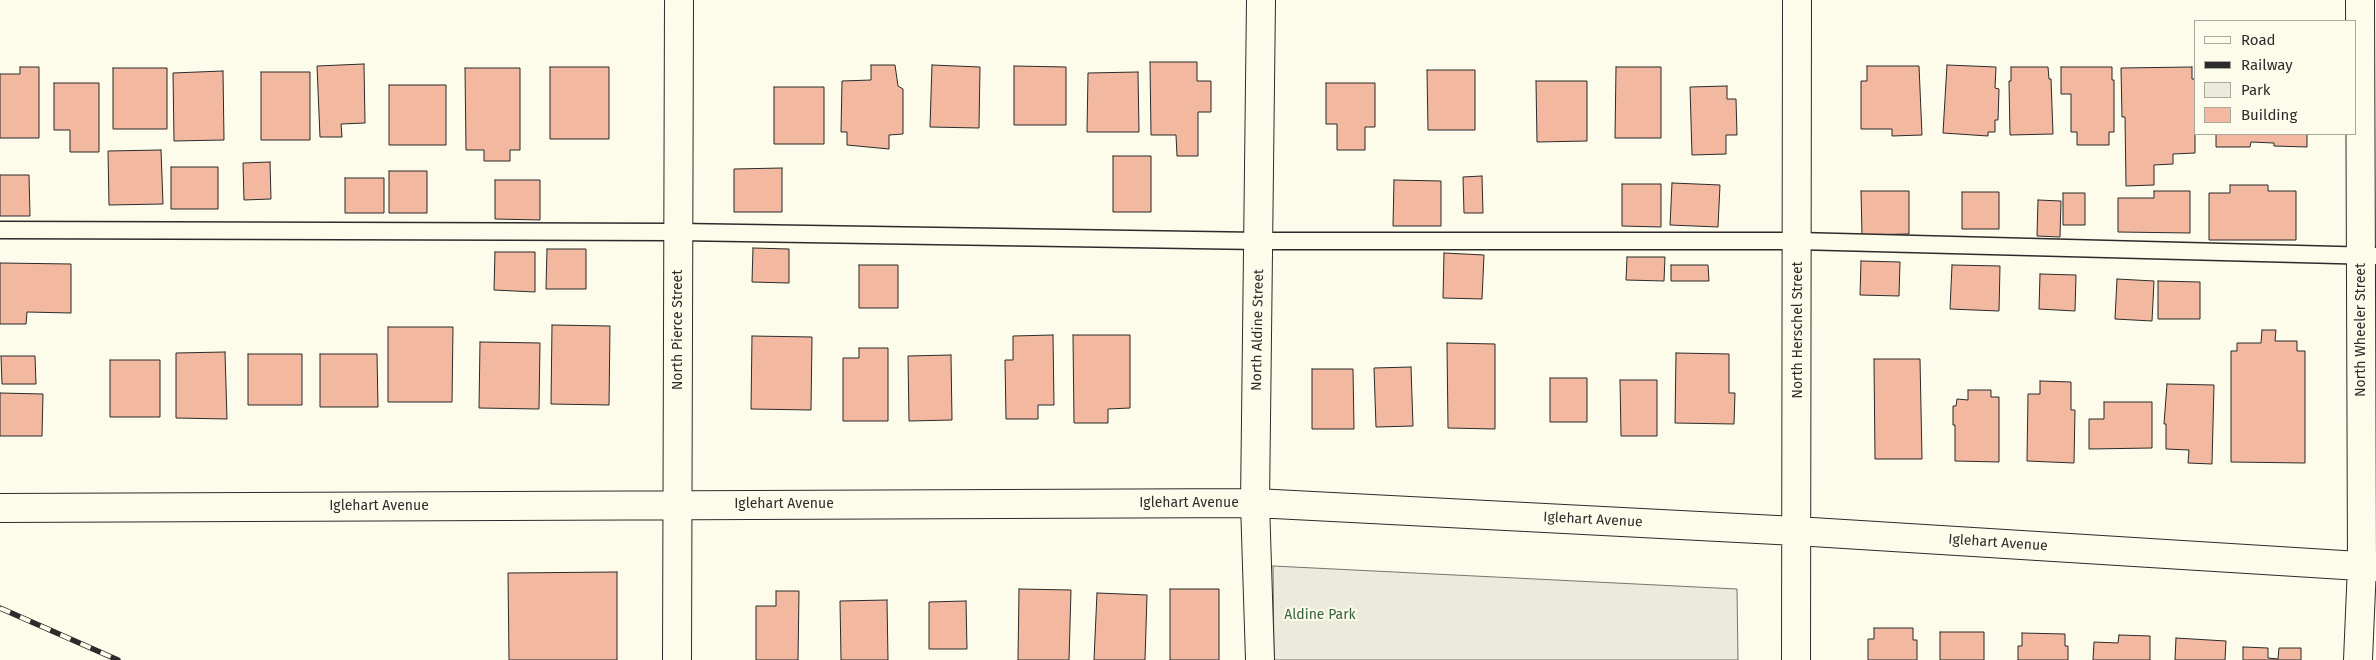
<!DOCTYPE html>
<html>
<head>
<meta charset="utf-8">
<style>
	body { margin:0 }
	#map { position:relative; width:2376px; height:660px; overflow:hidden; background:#fdfbea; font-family:"Fira Sans",sans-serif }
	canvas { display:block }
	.legend { position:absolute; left:2194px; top:20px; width:162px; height:115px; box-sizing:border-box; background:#fdfbea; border:1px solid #a9a89e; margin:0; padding:6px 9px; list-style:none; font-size:15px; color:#2b2b2b }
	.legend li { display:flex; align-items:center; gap:10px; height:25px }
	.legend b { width:25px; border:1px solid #a9a89e }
</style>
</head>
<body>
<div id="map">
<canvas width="2376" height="660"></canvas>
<ul class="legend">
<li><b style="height:6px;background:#fdfbea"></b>Road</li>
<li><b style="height:6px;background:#2b2b2b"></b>Railway</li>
<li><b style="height:14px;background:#ecebdb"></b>Park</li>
<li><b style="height:14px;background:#f2b8a0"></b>Building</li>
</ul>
</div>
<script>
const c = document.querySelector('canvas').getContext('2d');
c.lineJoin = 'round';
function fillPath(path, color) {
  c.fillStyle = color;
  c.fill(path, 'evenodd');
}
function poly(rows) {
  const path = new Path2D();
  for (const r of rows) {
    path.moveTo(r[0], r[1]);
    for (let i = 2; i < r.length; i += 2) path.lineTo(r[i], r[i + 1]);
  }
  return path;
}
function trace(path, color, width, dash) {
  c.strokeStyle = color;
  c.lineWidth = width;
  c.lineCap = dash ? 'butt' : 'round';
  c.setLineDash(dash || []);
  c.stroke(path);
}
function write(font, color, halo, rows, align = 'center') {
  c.font = font + ' "Fira Sans",sans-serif';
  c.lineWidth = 4;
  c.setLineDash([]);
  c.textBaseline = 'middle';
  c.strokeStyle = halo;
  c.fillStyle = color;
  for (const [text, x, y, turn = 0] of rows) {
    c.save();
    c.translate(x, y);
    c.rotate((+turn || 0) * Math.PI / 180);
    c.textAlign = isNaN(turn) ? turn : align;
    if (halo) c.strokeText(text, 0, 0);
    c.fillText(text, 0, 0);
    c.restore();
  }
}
const green = poly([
	[1273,566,1737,589,1738,660,1274,660,1273,566]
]);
fillPath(green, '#ecebdb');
trace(green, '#74746e', 1);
const building = poly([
	[1150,62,1197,62,1197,81,1211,81,1211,112,1198,112,1198,156,1177,156,1176,135,1151,135,1150,62],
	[364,64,365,123,341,124,342,137,320,137,317,66,364,64],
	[871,65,895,65,898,86,903,89,903,134,889,135,889,149,847,145,847,132,841,132,842,81,871,80,871,65],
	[932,65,980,67,979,128,930,127,932,65],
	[1947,65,1996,67,1995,88,1999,89,1998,120,1995,120,1995,132,1988,132,1988,136,1943,133,1947,65],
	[1014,66,1066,67,1066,125,1014,125,1014,66],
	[1867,66,1919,66,1922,135,1892,136,1892,129,1861,129,1861,81,1867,81,1867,66],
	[20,67,39,67,39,138,0,138,0,74,20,74,20,67],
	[550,67,609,67,609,139,550,139,550,67],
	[1616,67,1661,67,1661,138,1615,138,1616,67],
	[2011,67,2048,67,2049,79,2051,79,2053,134,2010,135,2009,81,2011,81,2011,67],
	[2061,67,2112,67,2112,80,2114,80,2114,132,2109,132,2109,145,2077,145,2077,132,2071,132,2071,94,2061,94,2061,67],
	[2192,67,2192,79,2195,79,2195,153,2173,154,2173,164,2154,165,2154,185,2126,186,2125,117,2122,117,2121,68,2192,67],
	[113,68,167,68,167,129,113,129,113,68],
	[465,68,520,68,520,150,510,150,510,161,484,161,484,150,466,150,465,68],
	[1427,70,1475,70,1475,130,1428,130,1427,70],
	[223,71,224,140,174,141,173,73,223,71],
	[261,72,310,72,310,140,261,140,261,72],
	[1138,72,1139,132,1087,132,1088,73,1138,72],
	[1536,81,1587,81,1587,141,1537,142,1536,81],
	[54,83,99,83,99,152,70,152,70,130,54,130,54,83],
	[1326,83,1375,83,1375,127,1365,127,1365,150,1337,150,1337,124,1326,124,1326,83],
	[389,85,446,85,446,145,389,145,389,85],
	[1727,86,1727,99,1736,99,1737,135,1726,135,1726,154,1692,155,1690,87,1727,86],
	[774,87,824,87,824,144,774,144,774,87],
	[2216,134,2307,134,2307,147,2274,146,2274,143,2251,142,2250,147,2216,147,2216,134],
	[161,150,163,204,109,205,108,151,161,150],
	[1113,156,1151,156,1151,212,1113,212,1113,156],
	[270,162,271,199,244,200,243,163,270,162],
	[171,167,218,167,218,209,171,209,171,167],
	[782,168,782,212,734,212,734,169,782,168],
	[389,171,427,171,427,213,389,213,389,171],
	[0,175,29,175,30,216,0,216,0,175],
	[1482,176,1483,213,1464,213,1463,177,1482,176],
	[345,178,384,178,384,213,345,213,345,178],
	[495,180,540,180,540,220,495,219,495,180],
	[1394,180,1441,181,1441,226,1393,226,1394,180],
	[1672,183,1720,185,1718,227,1670,225,1672,183],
	[1622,184,1661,184,1661,227,1622,226,1622,184],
	[2230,185,2268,185,2268,191,2296,191,2296,240,2209,240,2209,193,2230,193,2230,185],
	[1861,191,1909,191,1909,234,1862,235,1861,191],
	[2154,191,2190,191,2190,233,2118,232,2118,198,2154,198,2154,191],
	[1962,192,1999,192,1999,229,1962,229,1962,192],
	[2063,193,2085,193,2085,225,2063,225,2063,193],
	[2038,200,2061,201,2060,237,2037,236,2038,200],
	[753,248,789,249,789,283,752,282,753,248],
	[547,249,586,249,586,289,546,289,547,249],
	[495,252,535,252,535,292,494,290,495,252],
	[1444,253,1484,255,1482,299,1443,298,1444,253],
	[1627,257,1665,257,1664,281,1626,280,1627,257],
	[1861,261,1900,262,1899,296,1860,295,1861,261],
	[0,263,71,264,71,313,27,312,26,324,0,324,0,263],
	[859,265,898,265,898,308,859,308,859,265],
	[1671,265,1708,265,1709,281,1671,281,1671,265],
	[1952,265,2000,266,1999,311,1950,309,1952,265],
	[2040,274,2076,275,2075,311,2039,309,2040,274],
	[2117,279,2154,281,2152,321,2115,319,2117,279],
	[2158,281,2200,282,2200,319,2158,319,2158,281],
	[552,325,610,326,609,405,551,404,552,325],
	[388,327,453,327,452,402,388,402,388,327],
	[2262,330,2276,330,2275,341,2297,341,2297,351,2305,351,2305,463,2231,462,2231,351,2237,351,2237,343,2261,343,2262,330],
	[1053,335,1054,405,1038,405,1038,419,1006,419,1005,360,1013,360,1013,336,1053,335],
	[1073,335,1130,335,1130,408,1108,409,1108,423,1074,423,1073,335],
	[752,336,812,337,811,410,751,409,752,336],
	[480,342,540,343,539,409,479,408,480,342],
	[1447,343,1495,344,1495,429,1448,428,1447,343],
	[859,348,888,348,888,421,843,421,843,358,859,358,859,348],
	[225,352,227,419,176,418,176,353,225,352],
	[1676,353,1729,354,1729,393,1735,393,1734,424,1675,423,1676,353],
	[248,354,302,354,302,405,248,405,248,354],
	[320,354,377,354,378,407,320,407,320,354],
	[951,355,952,420,909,421,908,356,951,355],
	[1,356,35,356,36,384,2,384,1,356],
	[1874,359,1920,359,1922,459,1875,459,1874,359],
	[110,360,160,360,160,417,110,417,110,360],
	[1411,367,1413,426,1376,427,1374,368,1411,367],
	[1312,369,1353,369,1354,429,1312,429,1312,369],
	[1550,378,1587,378,1587,422,1550,422,1550,378],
	[1620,380,1657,380,1657,436,1621,436,1620,380],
	[2040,381,2071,382,2071,410,2075,410,2074,463,2027,461,2028,394,2040,394,2040,381],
	[2167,384,2214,385,2212,464,2188,463,2189,450,2166,449,2166,424,2164,424,2167,384],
	[1968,390,1991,390,1991,397,1999,397,1999,462,1955,461,1955,425,1953,425,1953,406,1956,406,1957,399,1968,400,1968,390],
	[0,393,43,394,42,436,0,436,0,393],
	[2104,402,2152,402,2152,448,2089,449,2089,419,2104,419,2104,402],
	[617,572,617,660,509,660,508,573,617,572],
	[1019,589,1071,590,1069,660,1018,660,1019,589],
	[1170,589,1219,589,1219,660,1170,660,1170,589],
	[776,591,799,591,798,660,756,660,756,606,776,606,776,591],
	[1097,593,1147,595,1145,660,1094,660,1097,593],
	[887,600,888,660,841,660,840,601,887,600],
	[966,601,967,649,929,649,929,602,966,601],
	[1874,628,1913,628,1913,640,1917,640,1917,660,1868,660,1868,639,1874,639,1874,628],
	[1940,632,1984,632,1984,660,1940,660,1940,632],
	[2022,633,2065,634,2065,646,2068,646,2068,660,2018,660,2018,646,2022,646,2022,633],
	[2119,635,2150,636,2150,660,2093,660,2094,642,2118,643,2119,635],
	[2176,638,2226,641,2225,660,2175,660,2176,638],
	[2243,647,2268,648,2268,658,2278,659,2279,648,2301,648,2301,660,2243,660,2243,647]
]);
fillPath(building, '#f2b8a0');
trace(building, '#2b2b2b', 1);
const service = poly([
	[0,230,678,232,1259,241,1798,241,2376,256]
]);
const minor = poly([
	[0,508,1255,503,1796,531,2376,567],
	[677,660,679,0],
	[1260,660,1255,503,1261,0],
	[1796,660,1797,0],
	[2358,660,2362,566,2360,0]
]);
trace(service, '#2b2b2b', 19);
trace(minor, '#2b2b2b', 30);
trace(service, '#fdfbea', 16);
trace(minor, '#fdfbea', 28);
const rail = poly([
	[0,608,118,660]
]);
trace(rail, '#2b2b2b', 5.5);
trace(rail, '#fdfbea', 4, [11]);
write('14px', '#2b2b2b', '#fdfbea', [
	["North Pierce Street",678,330,-90],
	["North Aldine Street",1258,330,-89],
	["North Herschel Street",1798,330,-90],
	["North Wheeler Street",2361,330,-90],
	["Iglehart Avenue",1189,503],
	["Iglehart Avenue",784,504],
	["Iglehart Avenue",379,506],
	["Iglehart Avenue",1593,520,3],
	["Iglehart Avenue",1998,543,4]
]);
write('14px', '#34623c', '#fdfbea', [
	["Aldine Park",1320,615]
]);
</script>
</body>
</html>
